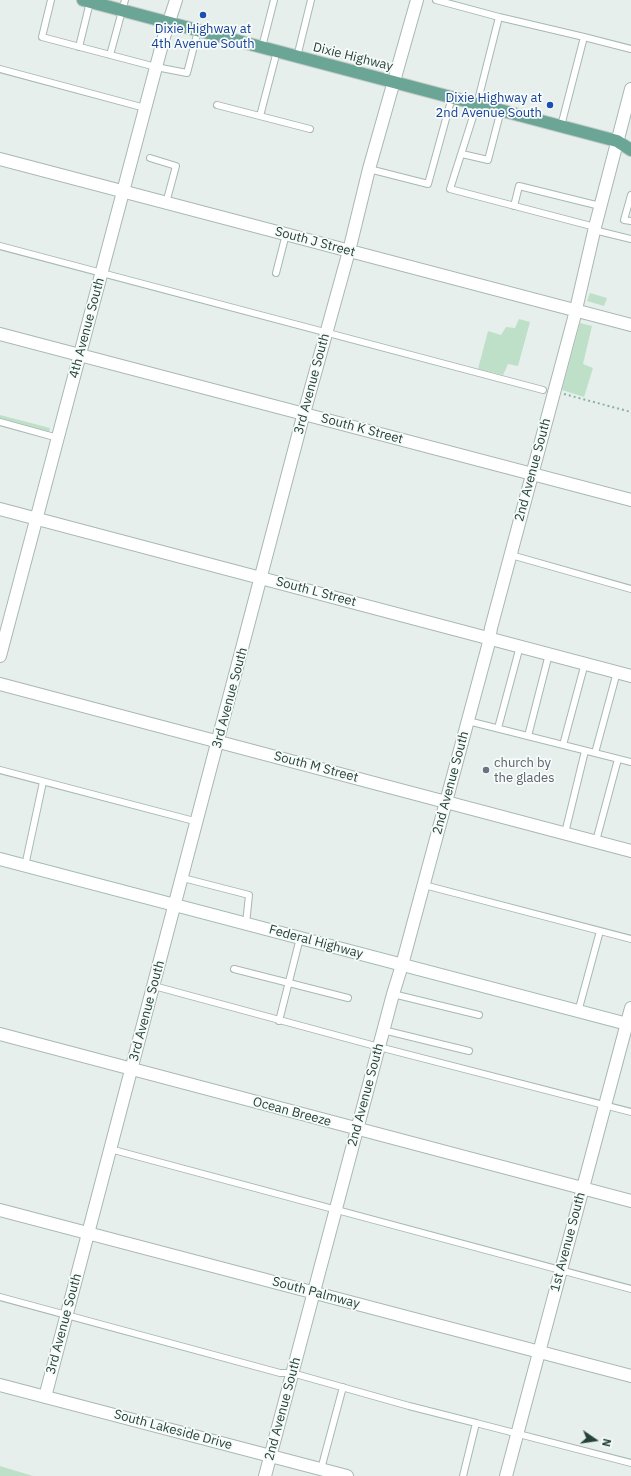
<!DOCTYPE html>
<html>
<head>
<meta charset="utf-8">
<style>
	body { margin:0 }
	#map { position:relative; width:631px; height:1476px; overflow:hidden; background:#e6efeb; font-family:"IBM Plex Sans",sans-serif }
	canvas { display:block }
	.north { position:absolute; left:575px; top:1420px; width:40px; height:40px; -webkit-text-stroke:3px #f7fbf9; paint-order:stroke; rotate:103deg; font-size:11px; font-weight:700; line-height:16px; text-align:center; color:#24423a }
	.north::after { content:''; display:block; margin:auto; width:14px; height:18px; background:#24423a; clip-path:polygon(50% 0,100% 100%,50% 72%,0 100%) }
</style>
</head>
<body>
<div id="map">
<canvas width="631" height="1476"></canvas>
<div class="north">N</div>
</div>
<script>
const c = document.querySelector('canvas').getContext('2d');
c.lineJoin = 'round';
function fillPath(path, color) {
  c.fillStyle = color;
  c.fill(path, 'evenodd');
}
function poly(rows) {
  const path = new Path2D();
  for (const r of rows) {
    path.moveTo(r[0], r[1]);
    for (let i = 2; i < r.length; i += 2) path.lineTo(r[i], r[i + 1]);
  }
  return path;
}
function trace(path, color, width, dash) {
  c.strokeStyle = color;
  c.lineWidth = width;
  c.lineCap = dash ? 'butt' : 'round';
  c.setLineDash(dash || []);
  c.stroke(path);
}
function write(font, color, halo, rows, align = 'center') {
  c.font = font + ' "IBM Plex Sans",sans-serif';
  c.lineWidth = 3.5;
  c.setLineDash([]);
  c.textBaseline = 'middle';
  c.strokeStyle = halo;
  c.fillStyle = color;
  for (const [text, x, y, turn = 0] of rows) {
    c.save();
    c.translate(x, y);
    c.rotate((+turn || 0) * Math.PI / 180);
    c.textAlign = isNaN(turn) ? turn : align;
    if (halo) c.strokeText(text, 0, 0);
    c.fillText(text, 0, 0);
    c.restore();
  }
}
fillPath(poly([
	[590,293,607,298,604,306,587,301],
	[519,319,530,322,518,366,508,364,503,375,478,369,488,331,501,335,506,327,515,328],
	[580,323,592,326,583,364,593,368,584,397,562,390],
	[0,415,50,428,48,438,0,425],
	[0,1466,33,1476,0,1476]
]), '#bfe0c8');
const service = poly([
	[51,0,42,37,156,67,187,73,198,31],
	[436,0,499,17,477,104,450,189,595,227],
	[499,17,584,37],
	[79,47,90,2],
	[262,47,274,0],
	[110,55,125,0],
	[297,57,311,0],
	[0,69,145,108],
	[217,105,310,129],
	[260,116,277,51],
	[561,126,584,37,631,49],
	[462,154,488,160,501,110],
	[150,158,176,166,166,203],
	[369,169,428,184,452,97],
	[631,195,624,220,631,221],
	[514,206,519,186,600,206],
	[594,230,631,239],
	[0,246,543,390],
	[276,273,286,234],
	[0,422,58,438],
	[511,555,631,589],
	[468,721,631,762],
	[498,728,520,646],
	[528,736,549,654],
	[563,745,585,663],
	[595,753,617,672],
	[0,770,198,822],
	[565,833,585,751],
	[596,841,618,759],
	[25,866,43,782],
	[183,878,249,895,246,924],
	[424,885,631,939],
	[234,969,348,998],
	[154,986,379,1047,631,1112],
	[393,994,479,1015],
	[578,1012,600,931],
	[279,1021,300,938],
	[383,1030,469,1051],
	[110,1149,631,1289],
	[0,1297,280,1373,292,1373,409,1406,476,1423],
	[321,1469,343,1387],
	[463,1476,476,1423,631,1463]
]);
const minor = poly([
	[0,159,631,325],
	[0,334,631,500],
	[0,509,631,676],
	[0,656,164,37,176,0],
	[0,684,631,851],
	[0,1034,631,1201],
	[0,1210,631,1376],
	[0,1385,347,1476],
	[45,1397,301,424,349,251,369,169,417,0],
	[265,1476,393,994,402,965,488,646,491,628,574,318,595,227,631,89],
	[506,1476,631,1008]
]);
const secondary = poly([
	[0,859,631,1025]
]);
const primary = poly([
	[83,0,617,141,631,150]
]);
trace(service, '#a8b8b2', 8);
trace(minor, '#a8b8b2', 14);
trace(secondary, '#a4bbb3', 14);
trace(primary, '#c2cac8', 14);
trace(poly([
	[564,394,631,412]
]), '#86b3a5', 2, [2, 3]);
trace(service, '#fff', 6);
trace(minor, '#fff', 12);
trace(secondary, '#fff', 12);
trace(primary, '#6aa596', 12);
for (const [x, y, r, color] of [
	[203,15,4,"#1a4fb4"],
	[550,105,4,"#1a4fb4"],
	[486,770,4,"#6b7280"]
]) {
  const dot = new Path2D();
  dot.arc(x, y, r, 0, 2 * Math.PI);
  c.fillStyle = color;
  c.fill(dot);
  trace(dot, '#f7fbf9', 1.5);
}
write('13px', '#164399', '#f7fbf9', [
	["Dixie Highway at",203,29],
	["4th Avenue South",203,44],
	["Dixie Highway at",542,98,"right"],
	["2nd Avenue South",542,113,"right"]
]);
write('13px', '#24423a', '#f7fbf9', [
	["Dixie Highway",353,57,14],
	["South J Street",315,242,15],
	["4th Avenue South",87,328,-75],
	["3rd Avenue South",312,384,-75],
	["South K Street",362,429,15],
	["2nd Avenue South",533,470,-75],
	["South L Street",316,592,15],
	["3rd Avenue South",230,698,-75],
	["South M Street",316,767,15],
	["2nd Avenue South",451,783,-75],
	["Federal Highway",316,942,15],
	["3rd Avenue South",147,1011,-75],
	["2nd Avenue South",366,1095,-75],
	["Ocean Breeze",292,1112,15],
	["1st Avenue South",568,1242,-75],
	["South Palmway",316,1293,15],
	["3rd Avenue South",64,1324,-75],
	["2nd Avenue South",283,1409,-75],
	["South Lakeside Drive",173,1430,15]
]);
write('13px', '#5b616d', '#f7fbf9', [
	["church by",494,763],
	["the glades",494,778]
], 'left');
</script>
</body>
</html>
